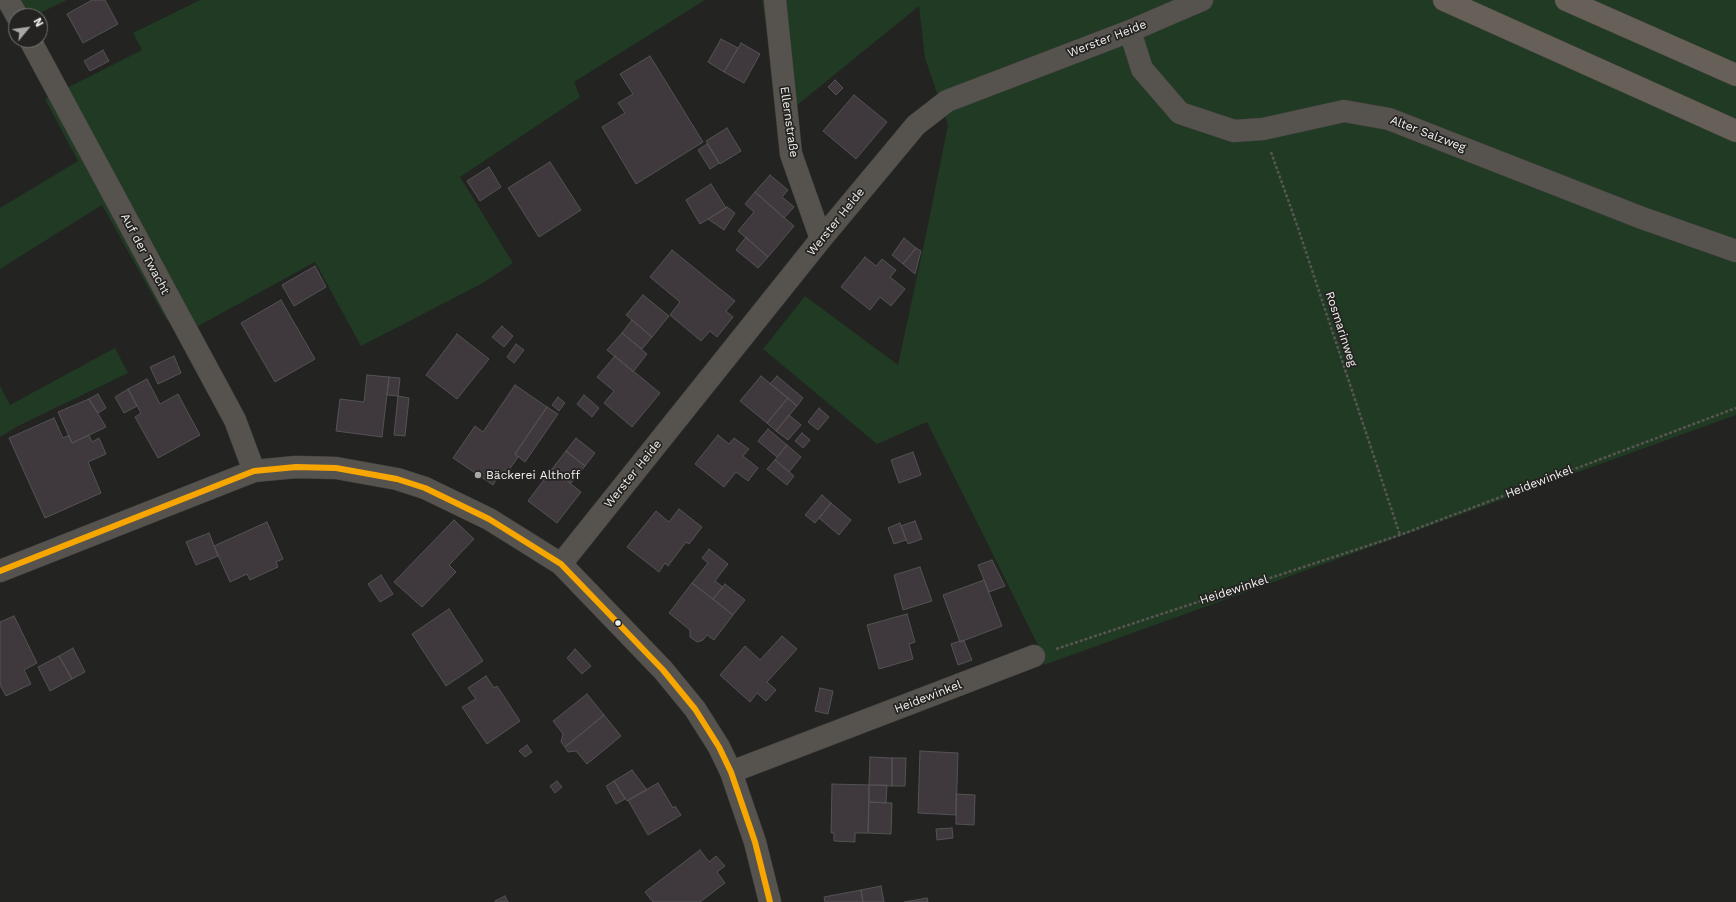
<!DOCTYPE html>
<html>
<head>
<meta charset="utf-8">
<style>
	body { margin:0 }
	#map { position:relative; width:1736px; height:902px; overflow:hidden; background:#232322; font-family:"Work Sans",sans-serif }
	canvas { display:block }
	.north { position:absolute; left:8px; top:8px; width:40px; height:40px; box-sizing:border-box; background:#242321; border:1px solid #757573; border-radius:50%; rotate:61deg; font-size:11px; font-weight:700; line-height:16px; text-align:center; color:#efefed }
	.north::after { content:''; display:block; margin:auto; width:14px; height:18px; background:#a8a8a6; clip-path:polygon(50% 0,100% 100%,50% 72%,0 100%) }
</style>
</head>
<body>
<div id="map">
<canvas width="1736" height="902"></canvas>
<div class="north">N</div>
</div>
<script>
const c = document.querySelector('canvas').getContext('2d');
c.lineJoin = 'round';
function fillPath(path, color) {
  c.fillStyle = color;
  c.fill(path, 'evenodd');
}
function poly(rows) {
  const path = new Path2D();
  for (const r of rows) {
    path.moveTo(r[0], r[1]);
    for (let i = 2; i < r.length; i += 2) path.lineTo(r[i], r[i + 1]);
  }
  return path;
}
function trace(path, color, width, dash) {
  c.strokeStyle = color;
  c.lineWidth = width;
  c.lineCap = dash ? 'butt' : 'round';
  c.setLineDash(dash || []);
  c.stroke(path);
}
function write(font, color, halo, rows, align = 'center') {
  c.font = font + ' "Work Sans",sans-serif';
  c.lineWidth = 3.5;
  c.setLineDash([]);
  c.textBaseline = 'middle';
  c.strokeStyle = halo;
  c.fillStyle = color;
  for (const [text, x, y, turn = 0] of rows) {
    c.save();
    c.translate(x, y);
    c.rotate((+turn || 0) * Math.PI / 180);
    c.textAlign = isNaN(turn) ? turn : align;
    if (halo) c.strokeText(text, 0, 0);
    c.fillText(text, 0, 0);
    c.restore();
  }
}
fillPath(poly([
	[0,0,67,0,34,16,16,16,16,25,10,28,0,9],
	[200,0,705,0,574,82,580,97,460,177,513,263,483,283,361,346,315,262,191,330,182,313,167,321,102,205,0,269,0,208,78,161,45,99,142,50,133,33],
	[762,0,1736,0,1736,415,1044,665,1037,643,927,422,877,444,763,349,805,296,898,365,928,225,948,125,925,58,919,6,780,119],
	[115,348,128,373,20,425,0,437,0,386,10,405]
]), '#203a23');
const building = poly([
	[92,0,105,0,118,24,83,43,67,14,92,0],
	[721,39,738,48,724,72,708,62,721,39],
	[741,43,760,54,744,83,724,72,741,43],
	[103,50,109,61,90,71,84,61,103,50],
	[650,56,703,142,636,184,602,127,625,113,618,103,633,94,620,74,650,56],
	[835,80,843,88,836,95,828,87,835,80],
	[854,95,887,122,856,159,823,131,854,95],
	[727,128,741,151,720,164,706,141,727,128],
	[707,144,719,163,710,169,698,150,707,144],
	[550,162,581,210,539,237,508,188,550,162],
	[489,167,501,187,480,201,467,181,489,167],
	[770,175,788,190,782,197,794,207,784,218,755,192,770,175],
	[711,184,726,208,700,224,686,200,711,184],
	[755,192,794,226,768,257,738,231,754,212,745,204,755,192],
	[727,207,735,213,724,230,708,219,727,207],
	[746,237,768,257,758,268,736,250,746,237],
	[904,238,916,248,903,264,892,255,904,238],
	[916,248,921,251,915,274,903,264,916,248],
	[672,250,735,301,726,311,733,317,717,337,710,331,701,341,670,315,680,302,650,277,672,250],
	[865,257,876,266,882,259,896,270,890,277,905,289,891,306,880,297,870,310,841,287,865,257],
	[315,266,326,287,294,306,282,285,315,266],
	[643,295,669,316,652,337,626,315,643,295],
	[281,300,315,359,275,382,241,323,281,300],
	[632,320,652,337,642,349,622,333,632,320],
	[502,326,513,336,504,347,492,337,502,326],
	[622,333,647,354,633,372,607,350,622,333],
	[457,334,489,359,457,399,426,375,457,334],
	[516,344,524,350,514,363,507,357,516,344],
	[174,356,181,373,158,384,150,367,174,356],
	[615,356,660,393,632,427,604,403,614,391,597,377,615,356],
	[367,375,389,377,382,437,336,431,340,399,364,402,367,375],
	[761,376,788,398,767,423,740,401,761,376],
	[777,376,803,398,797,406,770,384,777,376],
	[389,377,400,378,398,396,387,395,389,377],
	[147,379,160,404,178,394,200,435,158,458,135,417,141,413,128,389,147,379],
	[515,385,547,407,515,454,518,457,502,480,498,477,493,485,453,458,475,426,483,432,515,385],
	[128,389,137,406,124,413,115,397,128,389],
	[98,394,106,408,98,413,89,399,98,394],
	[584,395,599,408,592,417,577,404,584,395],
	[398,396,409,398,405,436,394,435,398,396],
	[558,397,565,403,559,411,552,405,558,397],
	[788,398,797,406,776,431,767,423,788,398],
	[89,399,106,427,72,443,58,412,89,399],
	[547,407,558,414,525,462,515,454,547,407],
	[819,408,829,417,818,430,808,422,819,408],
	[789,415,801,425,788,440,776,431,789,415],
	[54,418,63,438,69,435,72,443,89,435,92,442,99,438,106,454,88,462,101,493,45,518,9,438,54,418],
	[768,429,787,445,777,457,758,441,768,429],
	[802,433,810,440,803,448,795,441,802,433],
	[718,435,729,444,734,438,749,449,743,456,758,468,748,481,736,472,724,487,695,464,718,435],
	[576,438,595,453,585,466,566,451,576,438],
	[787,445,801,457,789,472,775,460,787,445],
	[566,451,585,466,571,483,552,469,566,451],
	[913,452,921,475,899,483,891,460,913,452],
	[775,460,794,476,787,485,767,469,775,460],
	[552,469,581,492,557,523,528,501,552,469],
	[822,495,831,503,815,523,805,515,822,495],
	[831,503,851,520,839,535,819,518,831,503],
	[679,509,702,527,689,544,686,542,668,566,665,563,659,572,627,547,656,511,669,522,679,509],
	[454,520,474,539,449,565,456,572,422,607,394,582,454,520],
	[915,521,922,539,908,544,901,526,915,521],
	[267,522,283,559,276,562,278,567,250,580,247,574,230,582,214,546,267,522],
	[900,523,906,540,894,544,888,528,900,523],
	[209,533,218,556,196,565,186,542,209,533],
	[709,549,728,564,715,581,723,587,713,599,692,583,708,563,702,558,709,549],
	[992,560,1005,586,989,592,978,565,992,560],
	[920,567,932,601,903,610,894,575,920,567],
	[381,575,393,594,380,602,368,584,381,575],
	[984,580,1002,626,960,642,943,595,984,580],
	[692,583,733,615,714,640,707,635,703,640,697,642,690,637,690,630,669,613,692,583],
	[725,584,745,600,733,615,713,599,725,584],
	[449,609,483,661,446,686,412,634,449,609],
	[907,614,915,642,909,644,913,659,879,669,867,625,907,614],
	[14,616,37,663,24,670,31,684,6,696,0,685,0,622,14,616],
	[782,636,797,649,767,682,776,690,766,701,757,693,750,702,720,675,745,646,760,660,782,636],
	[960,641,964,641,972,660,958,665,951,644,960,641],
	[73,648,85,672,72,679,59,656,73,648],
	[575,649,591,666,582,674,567,658,575,649],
	[59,656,72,679,50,691,38,667,59,656],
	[486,676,494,688,497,686,520,721,487,744,462,707,476,699,468,688,486,676],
	[820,688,833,691,828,714,815,711,820,688],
	[587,694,604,715,565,747,561,742,563,734,553,721,587,694],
	[604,715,621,736,587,764,576,751,568,752,565,747,604,715],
	[527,745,532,752,525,757,519,751,527,745],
	[920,751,958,753,956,815,918,813,920,751],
	[870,757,892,758,892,786,869,785,870,757],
	[892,758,906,758,905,786,892,786,892,758],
	[632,770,647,790,627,801,614,781,632,770],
	[557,781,562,787,555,793,550,786,557,781],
	[614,781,625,799,616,804,606,786,614,781],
	[658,783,673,808,675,806,681,815,648,835,628,800,658,783],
	[832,784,869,785,868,833,855,833,855,842,834,841,834,833,831,833,832,784],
	[869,785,887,785,886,803,869,802,869,785],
	[956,794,975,795,974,825,956,824,956,794],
	[869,802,892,803,891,834,868,833,869,802],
	[952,828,953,838,937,840,936,829,952,828],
	[700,850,709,862,716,856,725,866,717,872,725,883,700,902,653,902,645,892,700,850],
	[881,886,884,902,863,902,861,890,881,886],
	[861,890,863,902,825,902,824,897,861,890],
	[505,896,508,902,495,902,495,901,505,896],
	[927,898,928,902,904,902,927,898]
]);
fillPath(building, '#3f393d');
trace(building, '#545354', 1);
const street = poly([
	[8,0,17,16],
	[775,0,791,154,821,239],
	[1130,31,1142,69,1180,113,1234,131,1263,129,1344,111,1389,119,1642,218,1736,251],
	[30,40,235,420,254,471],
	[561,564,821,239,916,125,947,101,1130,31,1202,0],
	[0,571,254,471,296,467,336,468,397,479,425,488,489,519,561,564,663,670,695,709,719,747,731,772,755,842,770,902],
	[731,772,1034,656]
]);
const highway = poly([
	[1444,0,1736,131],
	[1566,0,1736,75]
]);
trace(street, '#40403e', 23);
trace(highway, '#40403e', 23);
trace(poly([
	[1271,152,1297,225,1400,535],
	[1056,649,1400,535,1736,408]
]), '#595552', 2.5, [3, 2]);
trace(street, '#56534e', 22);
trace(highway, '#666058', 22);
trace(poly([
	[0,571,254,471,296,467,336,468,397,479,425,488,489,519,561,564,663,670,695,709,719,747,731,772,755,842,770,902]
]), '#f7a600', 6);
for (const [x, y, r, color] of [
	[478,475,4,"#a8a8a6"],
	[618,623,3.5,"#efefed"]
]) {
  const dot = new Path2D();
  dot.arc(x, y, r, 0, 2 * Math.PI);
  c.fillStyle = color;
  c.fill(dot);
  trace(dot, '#242321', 1.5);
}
write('12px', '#efefed', '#242321', [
	["Werster Heide",1107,39,-21],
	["Ellernstraße",789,122,82],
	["Alter Salzweg",1428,134,21],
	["Werster Heide",836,222,-51],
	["Auf der Twacht",145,254,62],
	["Rosmarinweg",1341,329,72],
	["Werster Heide",633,474,-51],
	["Heidewinkel",1539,482,-21],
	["Heidewinkel",1234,590,-18],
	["Heidewinkel",928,697,-21]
]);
write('12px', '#efefed', '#242321', [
	["Bäckerei Althoff",486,475]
], 'left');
</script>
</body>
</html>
